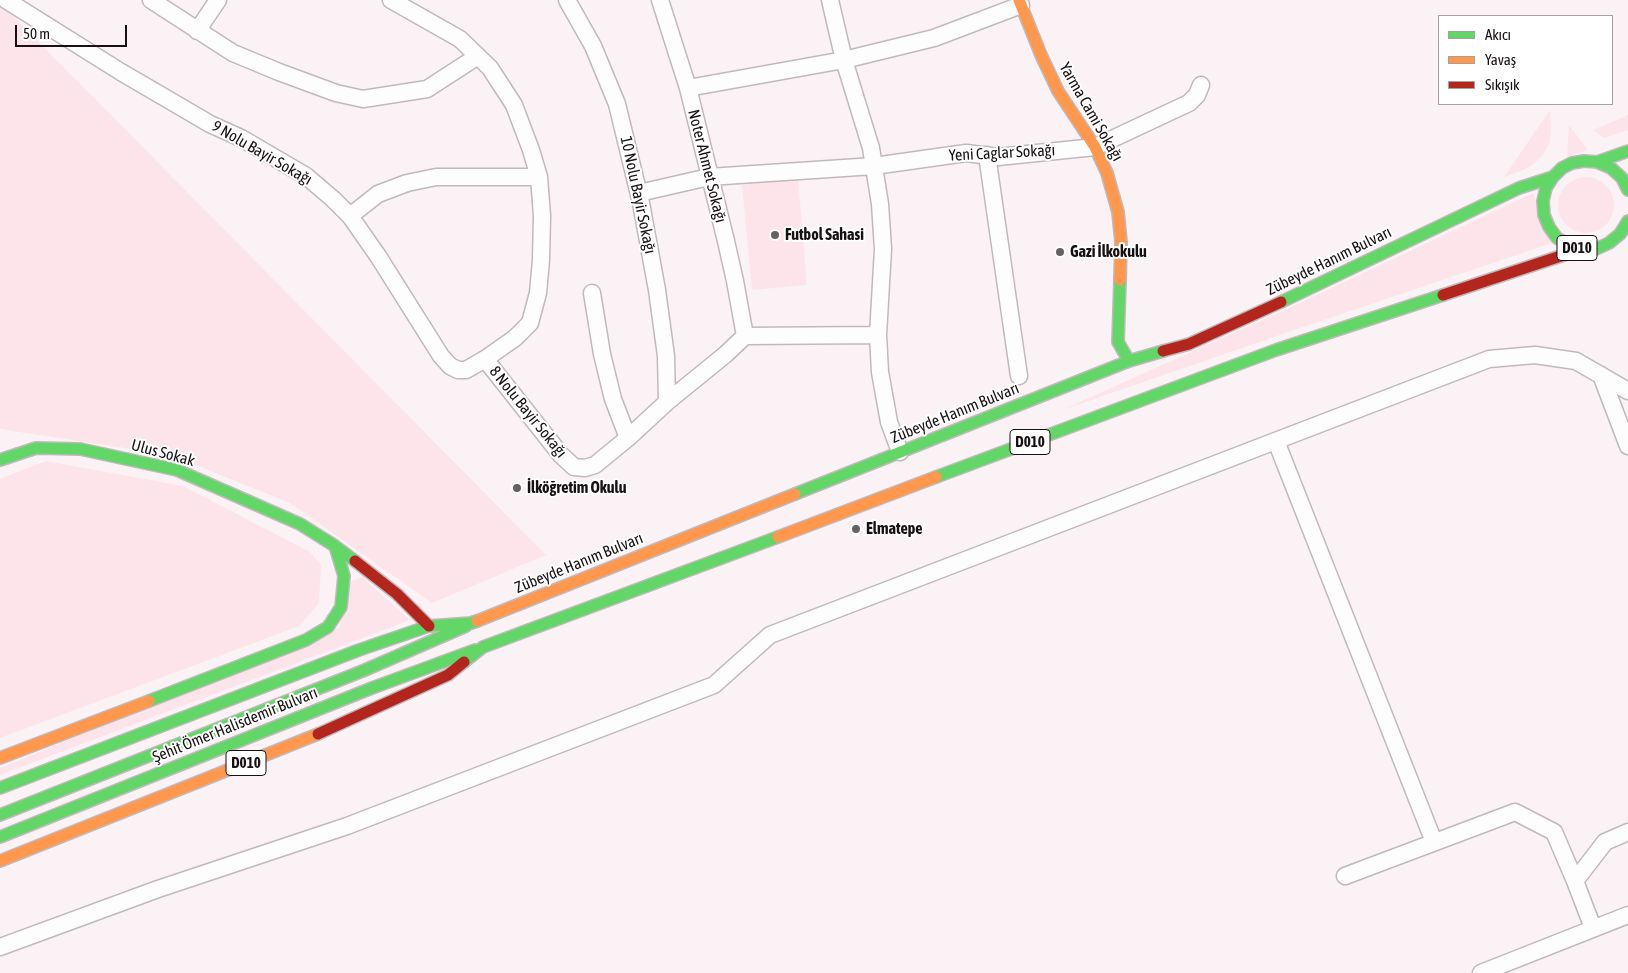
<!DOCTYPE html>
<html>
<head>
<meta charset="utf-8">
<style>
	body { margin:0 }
	#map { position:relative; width:1628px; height:973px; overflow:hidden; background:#faf2f4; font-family:"Asap Condensed",sans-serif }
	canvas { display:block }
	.legend { position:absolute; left:1438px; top:15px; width:175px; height:90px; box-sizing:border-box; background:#fff; border:1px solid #a2a0a0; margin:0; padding:6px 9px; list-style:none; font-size:15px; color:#171112 }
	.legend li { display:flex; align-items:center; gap:10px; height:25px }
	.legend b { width:25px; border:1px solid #a2a0a0 }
	.scale { position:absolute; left:15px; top:25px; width:112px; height:22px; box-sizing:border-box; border:2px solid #171112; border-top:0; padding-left:6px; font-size:15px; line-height:18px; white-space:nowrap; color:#171112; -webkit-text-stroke:4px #fff; paint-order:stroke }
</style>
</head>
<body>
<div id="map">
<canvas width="1628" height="973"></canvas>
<ul class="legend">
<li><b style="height:6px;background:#63d668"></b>Akıcı</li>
<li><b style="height:6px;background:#ff974d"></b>Yavaş</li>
<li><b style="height:6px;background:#b3261e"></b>Sıkışık</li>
</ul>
<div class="scale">50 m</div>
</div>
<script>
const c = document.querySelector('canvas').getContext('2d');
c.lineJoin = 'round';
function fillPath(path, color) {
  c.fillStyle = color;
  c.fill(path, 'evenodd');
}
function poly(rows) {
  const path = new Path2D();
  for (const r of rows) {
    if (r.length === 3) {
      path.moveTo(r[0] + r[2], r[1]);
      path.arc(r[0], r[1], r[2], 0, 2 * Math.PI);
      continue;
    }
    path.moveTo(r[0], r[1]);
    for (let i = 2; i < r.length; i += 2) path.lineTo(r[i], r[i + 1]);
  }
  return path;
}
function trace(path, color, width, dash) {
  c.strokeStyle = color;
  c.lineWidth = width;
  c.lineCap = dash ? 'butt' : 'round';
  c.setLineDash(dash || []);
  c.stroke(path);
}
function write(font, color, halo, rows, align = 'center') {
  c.font = font + ' "Asap Condensed",sans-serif';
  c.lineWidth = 4;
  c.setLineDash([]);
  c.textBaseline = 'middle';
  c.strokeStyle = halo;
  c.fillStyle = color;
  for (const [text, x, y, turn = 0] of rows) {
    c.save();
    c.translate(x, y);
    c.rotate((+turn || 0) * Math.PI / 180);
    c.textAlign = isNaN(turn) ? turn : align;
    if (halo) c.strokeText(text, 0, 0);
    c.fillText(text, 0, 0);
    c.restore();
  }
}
fillPath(poly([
	[0,3,546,555,432,603,290,503,171,455,0,429],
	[1550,110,1551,130,1549,144,1543,155,1531,166,1521,171,1504,177],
	[1628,115,1628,130,1604,138,1593,130],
	[1569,125,1588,150,1567,157],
	[1586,205,28],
	[798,179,807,285,752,290,742,185],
	[1533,193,1552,243,1297,329,1062,410,1289,308],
	[46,461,183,486,310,552,321,565,319,603,299,626,0,738,0,479],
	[362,577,410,620,0,775,0,768,339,628,350,582]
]), '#fde4ea');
const street = poly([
	[6,0,121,72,210,124,241,138,306,176,333,199,350,216,378,256,441,356,450,366,458,370,466,370,485,359],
	[151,0,233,53,279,72,336,93,363,99,427,89,478,56],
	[391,0,460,39,490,68,514,105,531,150,539,177,542,216,541,260,538,293,530,323,515,338,485,359,561,455,574,467,585,468,595,465,628,438,667,402,726,354,745,336,878,335],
	[567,0,593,46,617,104,641,203,657,290,666,356,667,402],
	[660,0,688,88,726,241,735,281,745,336],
	[830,0,844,60,871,148,880,204,883,249,878,335,880,372,889,422,900,452],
	[197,31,218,0],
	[688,88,844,60,934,38,1021,5],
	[987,155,1019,376],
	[639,193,709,177,874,166,966,153,998,157,1095,147,1189,103,1197,95,1201,85],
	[350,216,378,194,407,183,436,177,539,177],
	[592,293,602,354,613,399,628,438],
	[1601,375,1628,446],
	[1276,441,1434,842],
	[1345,876,1515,812,1554,832,1575,881],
	[1593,928,1575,881,1605,842,1628,832],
	[0,947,158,889,347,826,714,685,770,635,1489,359,1535,355,1576,361,1628,391],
	[1481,973,1628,915]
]);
const fast = poly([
	[1597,162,1628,151],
	[1628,190,1622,178,1611,168,1597,162,1584,161,1572,163,1562,168,1553,177,1546,188,1543,201,1544,215,1549,227,1557,238,1569,245,1582,249,1596,249,1609,243,1620,234,1628,221],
	[1120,280,1118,342,1129,361],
	[1281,302,1519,188,1553,177],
	[0,460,36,448,80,449,177,470,300,524,335,546,355,561],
	[936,477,1276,350,1443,295],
	[795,494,1129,361,1163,351],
	[464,662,483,647,778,537],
	[149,701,306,640,328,627,341,607,344,576,335,546],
	[0,788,359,650,429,626,471,623,477,621],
	[0,815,365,670,466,626],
	[0,837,372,688,475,650]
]);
const slow = poly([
	[1019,0,1041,55,1058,91,1095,147,1107,173,1118,212,1121,242,1120,280],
	[778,537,936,477],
	[477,621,795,494],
	[0,758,149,701],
	[0,861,318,734]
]);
const jam = poly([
	[1443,295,1582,249],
	[1163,351,1189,344,1281,302],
	[355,561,397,594,429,626],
	[318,734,448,675,464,662]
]);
trace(street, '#c0b9bb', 19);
trace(fast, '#c0b9bb', 14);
trace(slow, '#c0b9bb', 14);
trace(jam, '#c0b9bb', 14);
trace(street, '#fefdfd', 16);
trace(fast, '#63d668', 11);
trace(slow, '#ff974d', 11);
trace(jam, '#b3261e', 11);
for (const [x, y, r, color] of [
	[775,235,5,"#666061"],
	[1060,252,5,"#666061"],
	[517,488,5,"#666061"],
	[856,529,5,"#666061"]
]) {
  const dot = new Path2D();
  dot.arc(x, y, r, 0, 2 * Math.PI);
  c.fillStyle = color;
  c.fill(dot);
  trace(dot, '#fff', 2);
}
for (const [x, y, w] of [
	[1577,248,40],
	[1030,442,40],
	[246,763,40]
]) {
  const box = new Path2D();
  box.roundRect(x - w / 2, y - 12.5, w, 25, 4);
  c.fillStyle = '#fff';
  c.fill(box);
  trace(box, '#171112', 1);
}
write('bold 15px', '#171112', null, [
	["D010",1577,248],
	["D010",1030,442],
	["D010",246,763]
]);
write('16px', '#171112', '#fff', [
	["Yarma Cami Sokağı",1091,112,60],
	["9 Nolu Bayir Sokağı",262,153,30],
	["Yeni Caglar Sokağı",1002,153,-3],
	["Noter Ahmet Sokağı",707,166,76],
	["10 Nolu Bayir Sokağı",638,195,78],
	["Zübeyde Hanım Bulvarı",1329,261,-26],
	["8 Nolu Bayir Sokağı",528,412,51],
	["Zübeyde Hanım Bulvarı",955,413,-22],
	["Ulus Sokak",163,453,15],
	["Zübeyde Hanım Bulvarı",579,563,-22],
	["Şehit Ömer Halisdemir Bulvarı",235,725,-22]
]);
write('bold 16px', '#171112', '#fff', [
	["Futbol Sahasi",785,235],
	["Gazi İlkokulu",1070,252],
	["İlköğretim Okulu",527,488],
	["Elmatepe",866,529]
], 'left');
</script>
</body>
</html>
